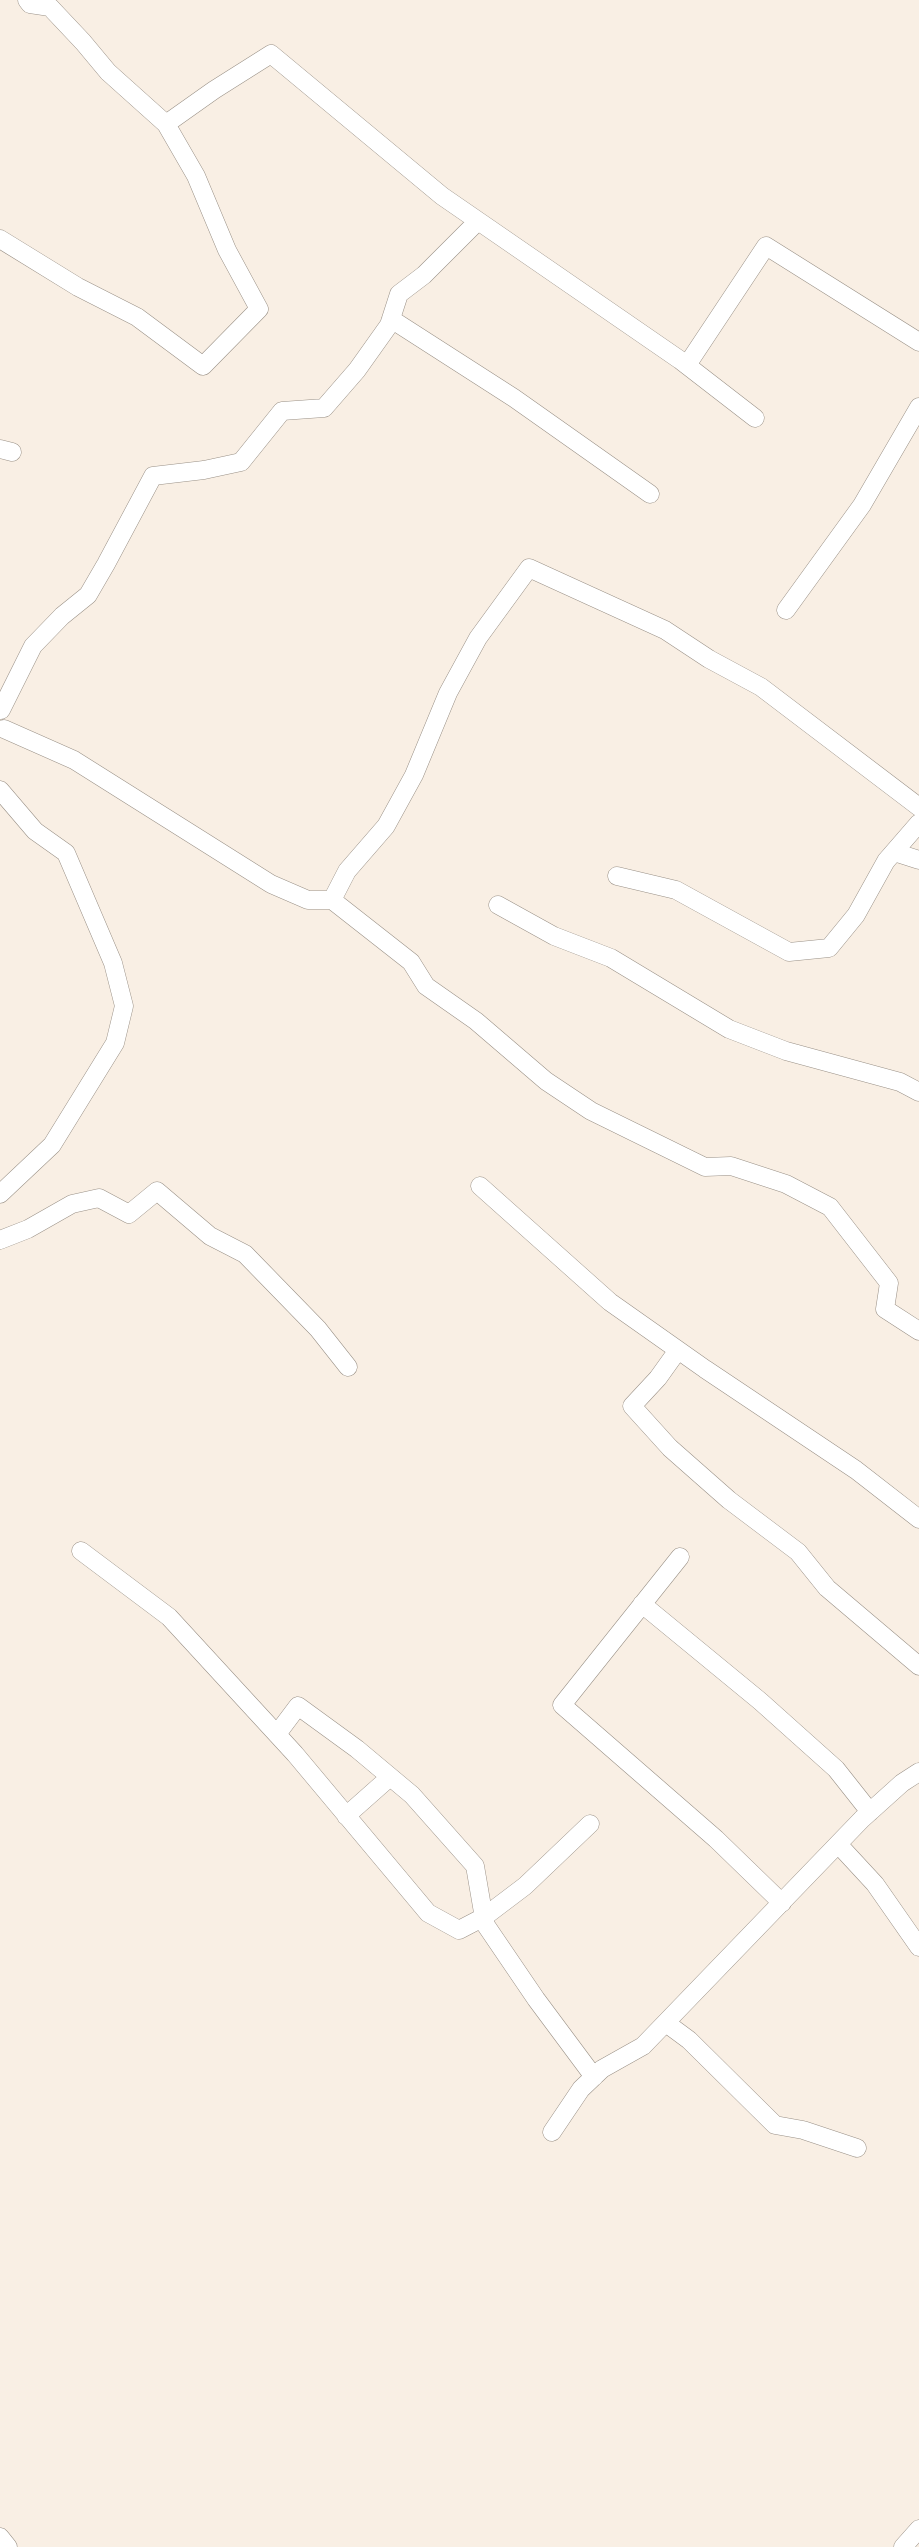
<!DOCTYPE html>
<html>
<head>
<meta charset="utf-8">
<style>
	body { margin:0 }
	canvas { display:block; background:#f9efe4 }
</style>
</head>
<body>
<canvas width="919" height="2547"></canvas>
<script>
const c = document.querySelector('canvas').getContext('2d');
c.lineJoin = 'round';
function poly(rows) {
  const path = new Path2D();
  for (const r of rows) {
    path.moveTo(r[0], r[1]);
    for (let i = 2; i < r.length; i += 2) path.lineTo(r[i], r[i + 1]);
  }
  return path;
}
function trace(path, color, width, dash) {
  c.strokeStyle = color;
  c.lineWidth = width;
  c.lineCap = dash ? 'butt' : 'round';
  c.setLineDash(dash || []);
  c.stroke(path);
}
const street = poly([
	[166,124,214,90,271,54,442,196,680,360,755,418],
	[0,239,78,287,137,317,203,366,259,309,227,250,196,176,166,124,108,72,83,42,50,7,30,4,27,0],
	[391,319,514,398,650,494],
	[687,365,766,246,919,342],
	[0,449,12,452],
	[786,610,862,505,919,407],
	[1,710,33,646,62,616,88,595,106,564,153,476,204,470,241,462,282,411,324,408,357,370,389,325,399,294,424,275,478,221],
	[4,729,74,760,271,884,308,900,332,900,411,962,426,986,476,1021,546,1081,591,1111,705,1167,731,1166,786,1184,830,1207,889,1283,885,1309,919,1331],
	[0,790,35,831,66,853,113,963,124,1006,115,1043,52,1145,0,1194],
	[894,852,919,860],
	[617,876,676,890,789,952,829,948,856,915,886,861,919,823],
	[332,900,347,871,386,826,414,775,448,693,478,638,529,568,665,630,709,659,761,687,919,807],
	[498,905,554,936,611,958,729,1029,786,1051,900,1082,919,1092],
	[480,1186,610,1302,705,1369,856,1470,919,1519],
	[0,1240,28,1229,72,1204,99,1198,129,1214,157,1191,210,1236,245,1254,318,1329,348,1367],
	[678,1350,658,1378,632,1406,670,1448,729,1500,798,1552,827,1588,919,1666],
	[81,1551,169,1617,295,1754,428,1913,459,1930,484,1917,525,1886,590,1824],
	[680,1557,562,1705,716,1839,782,1903],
	[642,1604,760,1701,836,1769,870,1812],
	[277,1734,298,1706,357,1749,412,1795,475,1866,485,1924,536,1999,594,2077],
	[346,1816,390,1777],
	[838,1844,875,1884,919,1947],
	[666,2023,689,2040,775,2125,803,2130,857,2148],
	[552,2132,581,2089,602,2069,643,2046,862,1819,902,1783,919,1772],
	[0,2537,8,2547],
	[903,2547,919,2529]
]);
trace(street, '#9a9187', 19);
trace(street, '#fff', 18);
</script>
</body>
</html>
